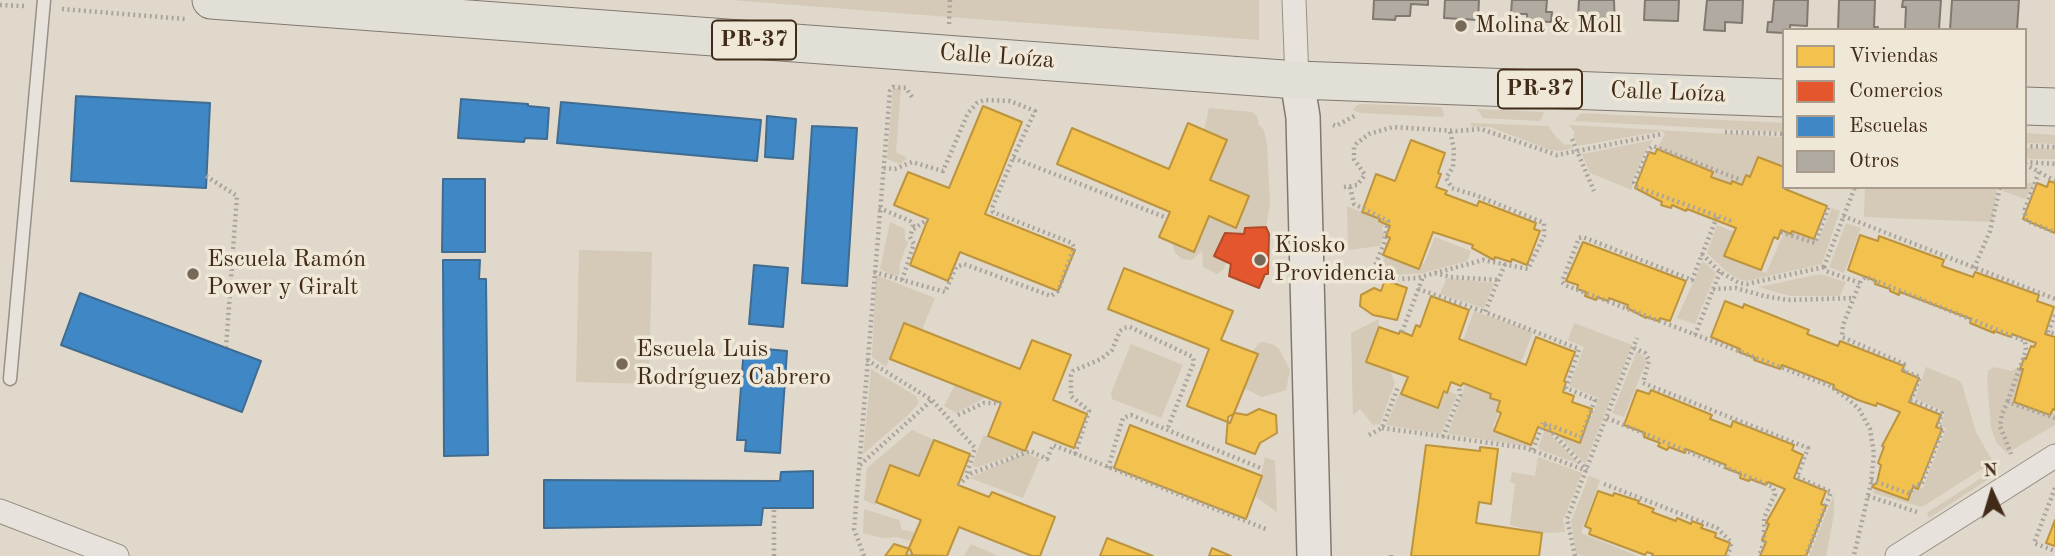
<!DOCTYPE html>
<html>
<head>
<meta charset="utf-8">
<style>
	body { margin:0 }
	#map { position:relative; width:2055px; height:556px; overflow:hidden; background:#dfd8cb; font-family:"Old Standard TT",serif }
	canvas { display:block }
	.legend { position:absolute; left:1782px; top:28px; width:245px; height:161px; box-sizing:border-box; background:#efe8d8; border:2px solid #a99c8b; margin:0; padding:9px 12px; list-style:none; font-size:21px; color:#412b18 }
	.legend li { display:flex; align-items:center; gap:14px; height:35px }
	.legend b { width:35px; border:2px solid #a99c8b }
	.north { position:absolute; left:1957px; top:458px; width:70px; height:70px; -webkit-text-stroke:5px #efe8d8; paint-order:stroke; rotate:356deg; font-size:19px; font-weight:700; line-height:28px; text-align:center; color:#412b18 }
	.north::after { content:''; display:block; margin:auto; width:24px; height:32px; background:#412b18; clip-path:polygon(50% 0,100% 100%,50% 72%,0 100%) }
</style>
</head>
<body>
<div id="map">
<canvas width="2055" height="556"></canvas>
<ul class="legend">
<li><b style="height:19px;background:#f2c14e"></b>Viviendas</li>
<li><b style="height:19px;background:#e4572e"></b>Comercios</li>
<li><b style="height:19px;background:#3f88c5"></b>Escuelas</li>
<li><b style="height:19px;background:#b1aaa0"></b>Otros</li>
</ul>
<div class="north">N</div>
</div>
<script>
const c = document.querySelector('canvas').getContext('2d');
c.lineJoin = 'round';
function fillPath(path, color) {
  c.fillStyle = color;
  c.fill(path, 'evenodd');
}
function poly(rows) {
  const path = new Path2D();
  for (const r of rows) {
    path.moveTo(r[0], r[1]);
    for (let i = 2; i < r.length; i += 2) path.lineTo(r[i], r[i + 1]);
  }
  return path;
}
function trace(path, color, width, dash) {
  c.strokeStyle = color;
  c.lineWidth = width;
  c.lineCap = dash ? 'butt' : 'round';
  c.setLineDash(dash || []);
  c.stroke(path);
}
function write(font, color, halo, rows, align = 'center') {
  c.font = font + ' "Old Standard TT",serif';
  c.lineWidth = 7;
  c.setLineDash([]);
  c.textBaseline = 'middle';
  c.strokeStyle = halo;
  c.fillStyle = color;
  for (const [text, x, y, turn = 0] of rows) {
    c.save();
    c.translate(x, y);
    c.rotate((+turn || 0) * Math.PI / 180);
    c.textAlign = isNaN(turn) ? turn : align;
    if (halo) c.strokeText(text, 0, 0);
    c.fillText(text, 0, 0);
    c.restore();
  }
}
fillPath(poly([
	[731,0,1259,0,1259,40,949,17],
	[895,88,901,88,896,152,907,158,900,164,887,159,893,90],
	[1365,104,1441,107,1444,114,1443,117,1360,113,1353,110,1357,105],
	[1209,108,1252,112,1257,116,1259,125,1264,130,1267,145,1270,203,1266,227,1245,228,1244,234,1225,233,1215,256,1226,262,1224,269,1217,274,1203,267,1202,251,1192,260,1182,259,1175,253,1172,243,1194,252,1209,216,1235,227,1249,196,1210,180,1227,140,1204,130],
	[1477,109,1544,112,1540,121,1483,118],
	[1581,113,1784,123,1784,132,1574,121],
	[1470,123,1548,126,1557,138,1565,145,1570,144,1573,148,1560,151,1550,150,1490,127,1472,127],
	[1569,125,1784,137,1784,167,1758,157,1750,177,1746,175,1742,185,1733,181,1731,184,1711,177,1713,171,1657,149,1665,134,1662,131,1578,146,1573,135,1575,133],
	[2025,133,2055,135,2055,144,2025,143],
	[1653,140,1646,150,1632,183,1632,190,1590,173,1582,154],
	[2025,148,2055,149,2055,159,2029,159,2025,154],
	[2025,183,2035,183,2025,199,2003,191,2004,187,2025,187],
	[1865,187,1997,187,1992,222,1864,217],
	[1347,206,1385,222,1382,230,1385,232,1380,246,1348,250],
	[1832,208,1840,211,1822,264,1747,281,1738,279,1726,271,1707,253,1717,225,1734,232,1725,256,1766,273,1785,231,1791,233,1792,231,1818,241],
	[890,222,905,229,905,239,908,242,900,263,899,275,892,276,880,269],
	[1846,223,1861,228,1844,273,1829,267],
	[1435,237,1471,251,1467,261,1423,273,1399,275,1380,270,1387,252,1424,264],
	[579,250,652,252,649,384,576,382],
	[1703,261,1716,273,1695,324,1677,318],
	[1820,274,1846,282,1840,296,1790,296,1759,287],
	[876,275,935,298,922,330,903,323,886,367,872,357],
	[1447,278,1494,283,1484,308,1440,294],
	[1474,311,1533,332,1521,363,1463,341],
	[1379,319,1379,327,1366,362,1390,371,1395,383,1380,424,1373,425,1360,409,1353,415,1351,333],
	[1574,323,1632,345,1585,464,1551,427,1582,439,1599,398,1569,386,1584,347,1568,340],
	[1264,342,1274,345,1279,349,1290,370,1286,390,1262,397,1244,388,1252,352,1259,343],
	[1131,344,1183,365,1161,418,1112,399,1111,393],
	[1637,351,1646,359,1645,365,1624,417,1612,413],
	[1926,367,1958,380,1962,384,1976,432,1993,462,1922,507,1873,493,1877,482,1911,497,1916,487,1923,488,1946,429,1941,424,1945,412,1915,399],
	[1994,367,2011,371,2018,367,2023,369,2014,402,2055,413,2055,425,2007,453,1996,442,1991,427,1987,379,1988,371],
	[871,369,916,396,919,403,906,417,863,454],
	[955,385,987,397,956,413,944,406],
	[1465,385,1491,394,1490,398,1500,401,1497,411,1498,415,1493,427,1533,443,1531,447,1448,434],
	[1446,390,1457,395,1441,434,1386,425,1400,392,1440,406],
	[1545,429,1579,464,1538,449],
	[912,430,934,440,919,476,891,465,875,505,864,500,867,468],
	[983,436,988,436,1025,451,978,467,972,466],
	[1025,453,1040,459,1023,498,970,478],
	[1265,457,1275,461,1277,512,1256,497],
	[1538,457,1582,473,1563,520,1565,532,1542,533,1510,525,1515,484,1510,482,1512,472,1535,476],
	[1995,469,1993,476,1929,518,1927,513],
	[1589,476,1600,480,1581,533,1638,556,1583,556,1576,553,1571,521],
	[1834,494,1834,514,1826,556,1809,556],
	[864,509,899,520,902,530,915,532,912,541,896,537,882,538,863,533],
	[971,544,994,554,997,556,964,556]
]), '#d4cab7');
const homes = poly([
	[983,106,1022,122,985,214,1075,250,1058,291,960,252,948,281,910,265,928,219,894,205,908,172,949,188,983,106],
	[1188,123,1227,140,1210,180,1249,196,1236,228,1209,216,1194,252,1159,237,1170,212,1057,164,1072,128,1169,169,1188,123],
	[1411,140,1445,153,1438,173,1441,174,1436,187,1447,191,1445,194,1477,206,1479,201,1536,223,1534,229,1540,231,1527,265,1512,259,1511,262,1495,257,1494,260,1472,248,1473,245,1433,232,1419,269,1383,255,1390,238,1386,236,1390,226,1379,221,1380,219,1362,212,1376,174,1395,181,1411,140],
	[1657,149,1713,172,1711,177,1731,184,1732,181,1742,185,1746,175,1750,177,1758,157,1784,167,1785,189,1827,206,1814,239,1792,231,1791,234,1781,230,1778,239,1774,237,1761,270,1724,256,1736,228,1687,209,1686,211,1672,205,1671,208,1661,205,1662,202,1635,188,1649,152,1655,154,1657,149],
	[2049,181,2055,183,2055,233,2023,219,2037,183,2047,187,2049,181],
	[1860,235,1878,241,1879,236,1944,260,1942,266,1973,277,1975,272,2039,295,2037,301,2054,307,2045,334,2055,337,2055,410,2053,409,2050,415,2014,402,2023,369,2020,369,2024,358,2026,359,2031,346,2034,347,2036,343,2012,334,2011,337,1994,331,1994,333,1970,323,1971,319,1900,292,1899,295,1890,291,1890,289,1875,284,1876,281,1848,270,1860,235],
	[1583,242,1686,281,1670,321,1660,318,1658,321,1647,317,1646,318,1627,308,1628,305,1609,298,1608,301,1597,297,1596,300,1585,296,1586,292,1577,289,1578,285,1566,281,1583,242],
	[1124,268,1233,311,1221,340,1258,354,1230,423,1187,406,1209,349,1108,309,1124,268],
	[1385,280,1407,288,1397,320,1373,315,1360,306,1361,295,1374,288,1381,291,1385,280],
	[1431,296,1469,310,1459,339,1526,365,1536,337,1575,352,1564,381,1566,382,1563,392,1574,396,1572,402,1592,409,1580,443,1538,427,1531,445,1494,431,1501,413,1497,411,1500,401,1490,398,1491,394,1463,383,1461,386,1451,382,1447,393,1444,391,1438,408,1401,394,1408,377,1366,362,1379,327,1399,334,1400,331,1412,336,1416,325,1420,327,1431,296],
	[1725,301,1743,308,1744,304,1809,330,1807,334,1838,346,1840,341,1904,366,1902,371,1919,378,1909,402,1941,415,1936,427,1942,429,1918,489,1913,487,1908,500,1872,487,1877,482,1881,465,1878,463,1884,447,1882,446,1900,412,1877,403,1876,406,1858,400,1833,388,1834,385,1782,365,1780,369,1754,360,1755,358,1739,352,1740,349,1711,337,1725,301],
	[904,323,1020,369,1032,340,1071,355,1053,400,1087,414,1074,448,1033,432,1025,451,988,436,1001,403,890,359,904,323],
	[1637,390,1649,394,1651,390,1712,415,1710,419,1731,427,1733,421,1794,445,1792,450,1803,455,1794,478,1826,491,1821,504,1826,506,1806,556,1760,556,1766,542,1762,540,1769,524,1766,523,1785,489,1768,482,1766,485,1750,479,1749,481,1740,478,1741,474,1725,468,1726,465,1686,449,1685,453,1669,447,1667,450,1658,446,1660,443,1644,437,1645,433,1624,425,1637,390],
	[1259,409,1276,415,1277,433,1260,443,1255,454,1226,443,1228,417,1235,413,1247,415,1259,409],
	[1130,425,1262,476,1246,519,1114,468,1130,425],
	[934,440,970,454,958,485,989,497,992,492,1055,517,1040,556,1032,556,959,527,947,556,906,555,921,520,876,502,890,465,919,476,934,440],
	[1426,445,1480,451,1480,447,1498,449,1491,504,1479,502,1476,523,1542,533,1539,556,1411,556,1426,445],
	[1598,491,1613,496,1614,493,1639,501,1638,503,1654,509,1652,512,1676,521,1677,518,1691,524,1692,521,1703,525,1701,528,1716,533,1715,537,1730,543,1725,556,1652,556,1653,554,1647,552,1645,555,1589,534,1591,529,1585,526,1598,491],
	[2055,520,2055,546,2046,543,2055,520],
	[1107,538,1153,556,1100,556,1107,538],
	[894,544,910,549,913,556,885,556,894,544],
	[1212,548,1231,556,1209,556,1212,548]
]);
fillPath(homes, '#f2c14e');
trace(homes, '#bd943e', 2);
const shops = poly([
	[1266,227,1269,234,1268,274,1265,274,1259,288,1229,276,1231,264,1214,256,1225,233,1244,234,1245,228,1266,227]
]);
fillPath(shops, '#e4572e');
trace(shops, '#b34a27', 2);
const schools = poly([
	[76,96,210,103,206,188,71,181,76,96],
	[461,99,528,104,528,106,549,108,547,139,525,138,524,142,458,138,461,99],
	[561,102,761,120,757,161,557,143,561,102],
	[767,116,796,119,793,159,765,157,767,116],
	[812,126,857,128,847,286,802,283,812,126],
	[443,179,485,179,485,252,442,252,443,179],
	[443,260,480,260,479,279,486,279,488,455,444,456,443,260],
	[754,265,788,268,783,327,749,324,754,265],
	[80,293,261,361,242,412,61,345,80,293],
	[744,347,787,351,780,453,745,451,746,440,737,440,744,347],
	[813,471,813,508,763,508,761,525,544,528,544,480,780,481,781,472,813,471]
]);
fillPath(schools, '#3f88c5');
trace(schools, '#406c91', 2);
const building = poly([
	[1374,0,1428,0,1428,5,1411,4,1410,16,1396,16,1395,20,1373,19,1374,0],
	[1445,0,1479,0,1478,20,1444,18,1445,0],
	[1512,0,1547,0,1546,12,1552,12,1551,22,1527,21,1527,14,1511,14,1512,0],
	[1579,0,1614,0,1615,28,1593,27,1593,18,1578,17,1579,0],
	[1645,0,1679,0,1678,21,1644,20,1645,0],
	[1707,0,1743,0,1742,23,1725,22,1725,31,1704,30,1707,0],
	[1774,0,1808,0,1807,26,1790,25,1790,30,1784,30,1784,33,1767,32,1768,22,1772,22,1774,0],
	[1839,0,1875,0,1874,27,1878,27,1877,30,1838,30,1839,0],
	[1903,0,1941,0,1939,29,1905,30,1906,7,1902,7,1903,0],
	[1952,0,2019,0,2017,30,1950,30,1952,0]
]);
fillPath(building, '#b1aaa0');
trace(building, '#817970', 2);
const lane = poly([
	[10,379,44,0]
]);
const street = poly([
	[1294,0,1297,80],
	[0,511,117,556],
	[1897,556,2055,456]
]);
const secondary = poly([
	[1297,80,1303,117,1314,556]
]);
const primary = poly([
	[211,0,1297,80,1784,98],
	[2025,106,2055,107]
]);
trace(lane, '#989187', 15);
trace(street, '#989187', 25);
trace(secondary, '#817970', 36);
trace(primary, '#817970', 39);
trace(poly([
	[0,5,25,6],
	[62,9,185,19],
	[949,24,950,0],
	[1333,125,1336,126,1356,115],
	[1725,132,1784,134],
	[1572,139,1594,191],
	[2025,146,2055,147],
	[1013,158,1167,218],
	[2025,162,2055,164],
	[2025,164,2055,181],
	[2039,172,2025,209,2025,218,2027,221,2055,232],
	[206,176,237,196,226,347],
	[1344,187,1357,185,1365,175,1354,159,1354,147,1357,143,1369,134,1393,127,1456,131,1481,129,1557,155,1662,134],
	[1350,187,1354,204,1388,221,1384,243,1375,266,1376,274,1399,279,1417,278,1483,260,1528,269,1544,236,1544,223,1478,196,1452,188,1446,178,1453,167,1454,150,1450,130],
	[879,208,910,221,913,225,912,229],
	[1843,216,2055,299],
	[1717,217,1692,280,1583,237,1579,238,1562,282,1565,285,1830,386,1849,400,1859,409,1870,429,1874,454,1871,483,1854,555],
	[1731,221,1637,187,1634,183,1649,149,1653,146,1741,180],
	[1781,232,1815,243,1829,206],
	[1702,254,1720,272,1739,283,1747,284,1824,267],
	[1505,264,1485,312,1579,349,1566,388,1595,400,1581,437,1543,423],
	[1824,267,1855,187],
	[1824,267,1826,271,1860,283],
	[1974,268,1990,231,2000,187],
	[874,272,945,292,956,267,964,264,1051,296,1058,291,1074,247,1072,243,993,212,992,208,1013,158,1035,111,1010,101,984,100,977,103,968,113,943,171,912,162,895,169,883,168],
	[1435,273,1451,277,1499,280],
	[902,280,914,244,910,237,912,230,928,219],
	[1418,289,1485,312],
	[1713,289,1736,288,1764,296,1788,300,1854,298],
	[2055,315,2048,332,2055,334],
	[1402,332,1423,277],
	[1695,335,1720,272],
	[1634,348,1645,353,1649,360,1643,383,1808,448,1797,477,1831,492,1806,556],
	[867,360,932,400,975,448,966,476],
	[2008,401,2002,414,2000,426,2011,454],
	[958,415,984,403,1001,403],
	[1607,418,1773,487,1775,494,1764,518,1764,542,1759,556],
	[1545,425,1587,470],
	[1382,428,1526,448,1587,471],
	[1369,435,1382,428,1398,387],
	[1443,437,1460,395,1459,386],
	[1533,450,1543,423],
	[1075,454,1089,411,1071,396,1071,375,1073,371,1101,359,1112,350,1120,331,1124,328,1130,327,1193,357,1194,362,1167,430],
	[860,465,932,400],
	[1108,468,1123,418,1131,415,1263,469],
	[1871,480,1910,494,1915,484,1921,485,1943,429,1938,425,1942,413,1911,400,1920,377,1903,371,1904,364,1842,337,1843,325,1861,280,1866,277,2025,341,2026,351,2008,400,2011,403,2055,418],
	[1604,484,1717,528,1730,541,1731,547,1727,556],
	[958,485,972,473,1030,451,1047,459,1053,445,1266,529],
	[2055,488,2034,543,2055,551],
	[1868,496,1917,512],
	[774,556,774,508],
	[864,556,854,529,890,91,893,87,906,88,912,97],
	[1391,556,1391,555],
	[1575,556,1567,519,1637,338]
]), '#a9a49d', 4.5, [2, 3.5]);
trace(lane, '#e7e3dc', 12);
trace(street, '#e7e3dc', 23);
trace(secondary, '#e7e3dc', 33);
trace(primary, '#e2dfd7', 37);
for (const [x, y, r, color] of [
	[1461,26,7,"#786857"],
	[1260,260,7,"#786857"],
	[193,274,7,"#786857"],
	[622,364,7,"#786857"]
]) {
  const dot = new Path2D();
  dot.arc(x, y, r, 0, 2 * Math.PI);
  c.fillStyle = color;
  c.fill(dot);
  trace(dot, '#efe8d8', 2.5);
}
for (const [x, y, w] of [
	[754,40,84],
	[1540,89,84]
]) {
  const box = new Path2D();
  box.roundRect(x - w / 2, y - 19.5, w, 39, 5);
  c.fillStyle = '#efe8d8';
  c.fill(box);
  trace(box, '#412b18', 2);
}
write('bold 23px', '#412b18', null, [
	["PR-37",754,40],
	["PR-37",1540,89]
]);
write('24px', '#412b18', '#efe8d8', [
	["Molina & Moll",1475,26],
	["Kiosko",1274,246],
	["Providencia",1274,274],
	["Escuela Ramón",207,260],
	["Power y Giralt",207,288],
	["Escuela Luis",636,350],
	["Rodríguez Cabrero",636,378]
], 'left');
write('24px', '#412b18', '#efe8d8', [
	["Calle Loíza",997,57,4],
	["Calle Loíza",1668,93,2]
]);
</script>
</body>
</html>
